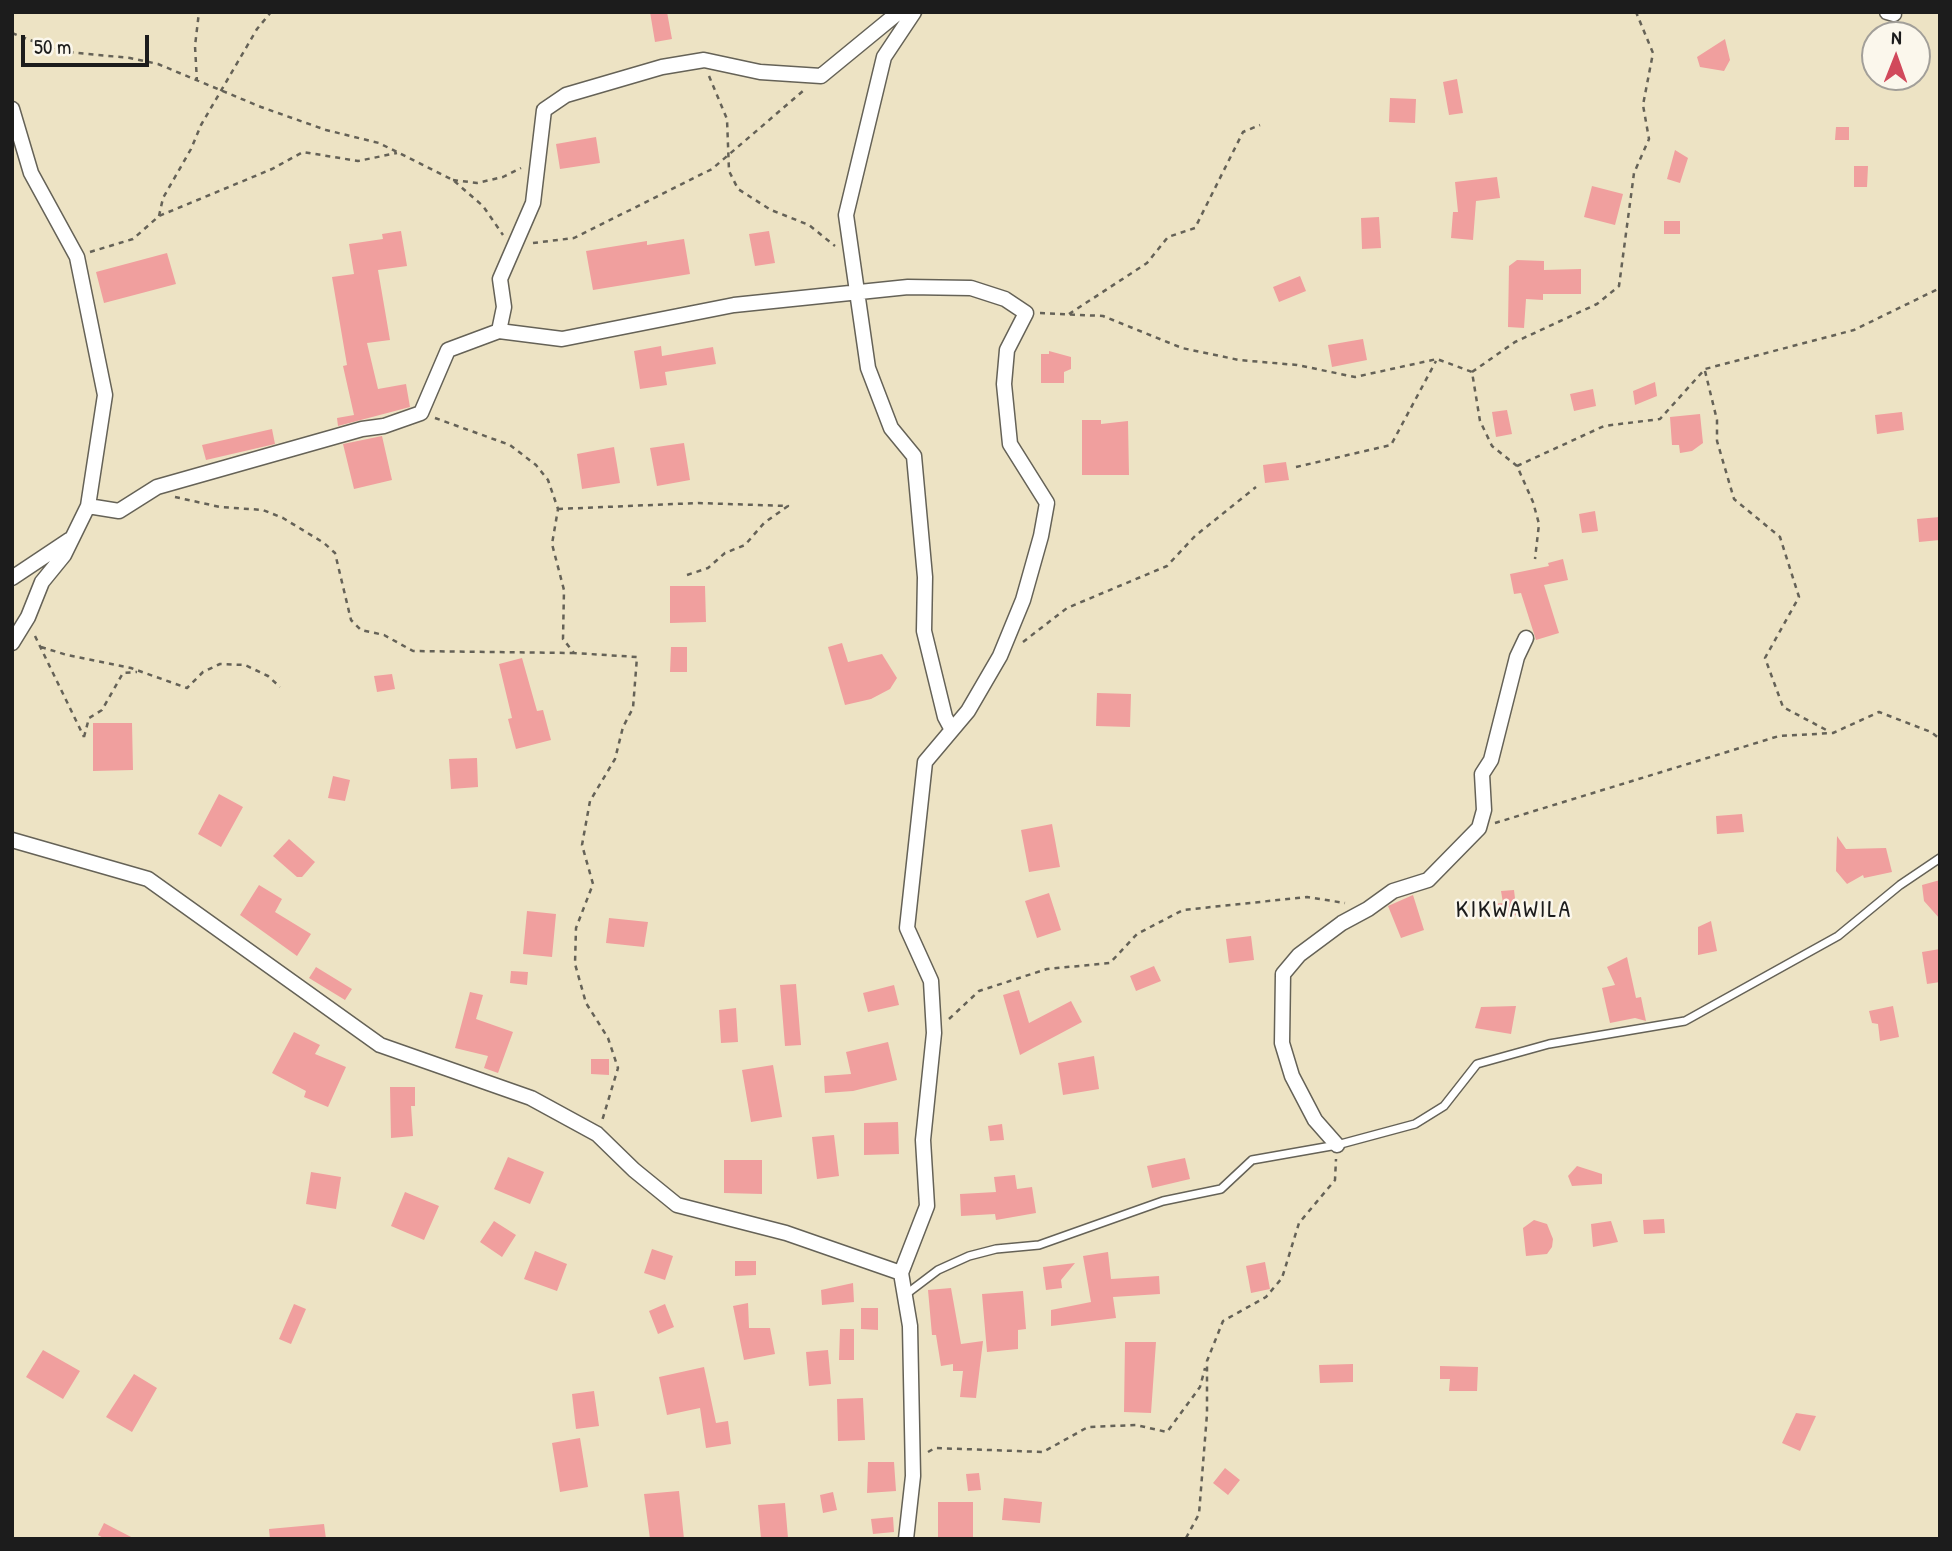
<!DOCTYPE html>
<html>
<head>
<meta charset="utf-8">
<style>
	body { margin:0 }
	#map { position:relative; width:1952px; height:1551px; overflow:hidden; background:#ede3c4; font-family:"Patrick Hand",sans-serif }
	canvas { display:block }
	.frame { position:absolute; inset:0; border:14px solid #1c1c1c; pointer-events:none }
	.north { position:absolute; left:1861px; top:21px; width:70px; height:70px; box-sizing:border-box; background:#fbf7ec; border:2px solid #a29f99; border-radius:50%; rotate:1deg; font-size:19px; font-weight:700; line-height:28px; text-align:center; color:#1c1c1c }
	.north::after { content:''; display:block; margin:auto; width:24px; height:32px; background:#d1495b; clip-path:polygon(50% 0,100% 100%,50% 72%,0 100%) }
	.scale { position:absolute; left:21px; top:35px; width:128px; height:32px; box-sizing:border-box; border:4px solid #1c1c1c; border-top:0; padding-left:9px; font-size:21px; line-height:24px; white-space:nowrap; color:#1c1c1c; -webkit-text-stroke:5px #fbf7ec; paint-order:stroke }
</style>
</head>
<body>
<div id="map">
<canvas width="1952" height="1551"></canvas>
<div class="frame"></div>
<div class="north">N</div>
<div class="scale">50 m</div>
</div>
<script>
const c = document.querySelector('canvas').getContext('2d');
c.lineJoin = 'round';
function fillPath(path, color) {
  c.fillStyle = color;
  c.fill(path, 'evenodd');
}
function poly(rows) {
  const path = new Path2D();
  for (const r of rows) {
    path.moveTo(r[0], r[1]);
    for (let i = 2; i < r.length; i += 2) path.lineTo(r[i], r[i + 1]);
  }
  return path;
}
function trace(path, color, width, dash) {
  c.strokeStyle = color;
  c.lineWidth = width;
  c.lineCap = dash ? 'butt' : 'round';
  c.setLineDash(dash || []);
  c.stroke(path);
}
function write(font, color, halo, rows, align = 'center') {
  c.font = font + ' "Patrick Hand",sans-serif';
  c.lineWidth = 5;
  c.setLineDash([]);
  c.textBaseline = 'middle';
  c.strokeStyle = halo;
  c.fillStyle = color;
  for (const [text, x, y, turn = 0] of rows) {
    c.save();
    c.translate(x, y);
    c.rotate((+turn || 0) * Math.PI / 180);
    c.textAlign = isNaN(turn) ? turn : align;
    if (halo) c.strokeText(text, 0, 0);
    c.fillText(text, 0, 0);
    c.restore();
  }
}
fillPath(poly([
	[650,12,667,12,672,39,655,42],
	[1725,39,1730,60,1724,71,1700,67,1697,57],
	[1457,79,1463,113,1449,115,1443,82],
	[1390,98,1416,99,1415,123,1389,122],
	[1836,127,1849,127,1849,140,1835,140],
	[596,137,600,163,560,169,556,144],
	[1675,150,1688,158,1680,183,1667,179],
	[1854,166,1868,166,1867,187,1854,187],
	[1497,177,1500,198,1476,201,1473,240,1451,238,1453,212,1458,212,1455,182],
	[1592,186,1623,194,1615,225,1584,217],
	[1379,217,1381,248,1362,249,1361,218],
	[1664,221,1680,221,1680,234,1664,234],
	[401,231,407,266,378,270,390,340,367,343,378,389,406,384,410,407,338,426,337,418,354,415,343,366,347,365,332,277,354,274,349,244,383,239,382,234],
	[769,231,775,263,755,266,749,234],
	[684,239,690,274,593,290,586,251,647,241,647,245],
	[167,253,176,284,104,303,96,272],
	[1517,260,1544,261,1544,270,1581,269,1581,294,1543,294,1543,300,1526,299,1524,328,1508,327,1509,266],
	[1300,276,1306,291,1279,302,1273,287],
	[1363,339,1367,360,1332,367,1328,345],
	[661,346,662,356,713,347,716,364,665,372,667,385,640,389,634,351],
	[1049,351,1071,357,1071,369,1064,372,1064,383,1041,383,1041,354,1049,354],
	[1655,382,1657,396,1635,405,1633,391],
	[1593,389,1596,406,1574,411,1570,394],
	[1507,410,1512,434,1496,437,1492,412],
	[1902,412,1904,430,1877,434,1875,415],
	[1700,414,1703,443,1692,451,1680,453,1679,445,1672,445,1670,417],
	[1082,420,1101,420,1101,424,1128,421,1129,475,1082,475],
	[272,429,275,444,206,460,202,445],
	[382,436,392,480,354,489,343,444],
	[684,443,690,480,657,486,650,448],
	[614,447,620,483,582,489,577,454],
	[1286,462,1289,480,1265,483,1263,465],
	[1595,511,1598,531,1582,533,1579,514],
	[1940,517,1940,540,1919,542,1917,519],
	[1563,559,1568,580,1544,585,1559,633,1536,640,1521,593,1514,594,1510,574,1549,566,1548,563],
	[670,586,705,586,706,622,670,623],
	[842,643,848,662,882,654,897,678,890,689,871,699,845,705,828,647],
	[671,647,687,647,687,672,670,672],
	[522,658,537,711,543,710,551,740,516,749,508,719,512,718,499,664],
	[392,674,395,689,377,692,374,676],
	[1097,693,1131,694,1130,727,1096,726],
	[93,723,132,723,133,770,93,771],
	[477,758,478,787,451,789,449,759],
	[333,776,350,780,345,801,328,798],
	[219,794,243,807,221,847,198,834],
	[1742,814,1744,832,1717,834,1716,816],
	[1052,824,1060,867,1029,872,1021,830],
	[1837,836,1846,849,1886,848,1892,872,1864,878,1863,875,1847,884,1836,871],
	[289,839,315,862,302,877,297,877,273,856],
	[1940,880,1940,919,1924,901,1922,885],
	[259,885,282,899,275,912,311,934,297,956,240,915],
	[1514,890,1517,915,1495,918,1493,904,1503,903,1501,891],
	[1049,893,1061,930,1037,938,1025,901],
	[1413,895,1424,930,1401,938,1388,906],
	[527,911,556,914,552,957,523,954],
	[609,918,648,922,644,947,606,943],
	[1711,921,1717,951,1698,955,1698,927],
	[1251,936,1254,960,1229,963,1226,939],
	[1940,949,1940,982,1927,984,1922,952],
	[1627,957,1636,998,1641,997,1646,1021,1635,1018,1610,1023,1602,988,1615,985,1607,967],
	[1154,966,1161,981,1136,991,1130,976],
	[316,967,352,989,345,1000,309,978],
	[511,971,528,972,527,985,510,983],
	[796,984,801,1045,785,1046,780,985],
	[894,985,899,1005,868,1012,863,993],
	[1019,990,1029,1023,1071,1001,1082,1022,1020,1055,1003,995],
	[470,992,483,995,476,1019,513,1032,498,1073,484,1068,488,1056,455,1048],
	[1516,1006,1511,1034,1475,1028,1481,1007],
	[1893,1006,1899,1037,1880,1041,1878,1024,1872,1023,1869,1011],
	[736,1008,738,1042,721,1043,719,1010],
	[294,1032,320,1045,315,1054,346,1067,328,1107,304,1097,306,1091,272,1073],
	[888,1042,897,1080,853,1091,825,1093,824,1076,851,1074,846,1052],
	[1094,1056,1099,1089,1063,1095,1058,1063],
	[591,1059,609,1059,609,1075,591,1074],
	[773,1065,782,1117,751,1122,742,1070],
	[390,1087,415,1087,415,1106,411,1106,413,1136,391,1138],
	[898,1122,899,1154,864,1155,864,1123],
	[1002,1124,1004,1140,990,1141,988,1126],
	[834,1135,839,1176,817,1179,812,1137],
	[508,1157,544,1172,530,1204,494,1189],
	[1185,1158,1190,1179,1152,1188,1147,1166],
	[724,1160,762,1160,762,1194,724,1193],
	[1577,1166,1602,1174,1602,1184,1572,1186,1568,1176],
	[311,1172,341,1177,336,1209,306,1204],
	[1015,1175,1017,1189,1032,1187,1036,1213,996,1220,995,1214,961,1216,960,1194,996,1192,994,1177],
	[405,1192,439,1206,424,1240,391,1226],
	[1664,1219,1665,1233,1644,1234,1643,1220],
	[1534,1220,1547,1224,1553,1239,1552,1247,1547,1254,1526,1256,1523,1228],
	[494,1221,516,1235,502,1257,480,1242],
	[1611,1221,1618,1242,1593,1247,1591,1224],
	[652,1249,673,1256,665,1280,644,1273],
	[535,1251,567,1264,557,1291,524,1279],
	[1108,1252,1111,1279,1159,1276,1160,1294,1113,1297,1116,1318,1051,1326,1051,1310,1091,1302,1083,1256],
	[735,1261,756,1261,756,1275,735,1276],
	[1265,1262,1270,1289,1251,1293,1246,1266],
	[1075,1263,1061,1280,1062,1288,1046,1290,1043,1267],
	[853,1283,854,1302,822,1305,821,1290],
	[951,1288,961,1344,983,1341,976,1398,960,1397,963,1371,953,1371,953,1364,941,1366,936,1335,932,1335,928,1290],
	[1023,1291,1026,1329,1018,1330,1018,1349,987,1352,982,1294],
	[748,1303,749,1328,770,1328,775,1354,744,1360,733,1306],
	[294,1304,306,1309,291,1344,279,1339],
	[665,1304,674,1327,658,1334,649,1311],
	[861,1308,878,1308,878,1330,861,1329],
	[840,1329,854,1329,854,1360,839,1360],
	[1125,1342,1156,1342,1151,1413,1124,1412],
	[43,1350,80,1371,63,1399,26,1377],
	[828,1350,831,1384,809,1386,806,1352],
	[1353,1364,1353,1382,1320,1383,1319,1365],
	[1440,1366,1478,1367,1477,1391,1449,1391,1450,1379,1440,1379],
	[704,1367,716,1423,728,1421,731,1444,706,1448,700,1408,667,1415,659,1377],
	[134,1374,157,1388,132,1432,106,1417],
	[594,1391,599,1426,576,1429,572,1394],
	[863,1398,865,1440,838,1441,837,1399],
	[1796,1413,1816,1416,1800,1451,1782,1443],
	[580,1438,588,1487,560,1492,552,1443],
	[868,1462,894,1462,896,1491,867,1493],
	[1225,1468,1240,1480,1228,1495,1213,1483],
	[979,1473,981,1490,968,1491,966,1474],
	[679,1491,684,1539,650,1539,644,1494],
	[833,1492,837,1510,823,1513,820,1495],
	[1004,1498,1042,1502,1040,1523,1002,1520],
	[938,1502,973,1502,973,1539,938,1539],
	[785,1503,788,1538,761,1539,758,1505],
	[893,1517,894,1532,873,1534,871,1519],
	[104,1523,135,1539,105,1539,98,1535],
	[324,1524,326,1539,270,1539,269,1529]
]), '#f09f9e');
const lane = poly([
	[905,1295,938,1270,969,1256,996,1249,1039,1245,1163,1201,1221,1189,1252,1160,1337,1145,1415,1124,1444,1106,1477,1064,1549,1044,1685,1021,1838,936,1900,885,1940,858]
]);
const street = poly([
	[914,12,884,57,846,215,868,368,891,428,914,456,925,577,924,631,945,717,952,730],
	[1887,12,1894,14],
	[12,109,31,173,77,257,105,395,88,506],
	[499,331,562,339,734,305,908,287,971,288,1005,299,1026,313,1007,350,1004,384,1010,444,1047,503,1041,536,1023,600,1000,656,968,711,925,762,907,928,931,981,934,1033,923,1140,927,1206,901,1273],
	[12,578,69,540],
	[12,643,28,617,42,582,64,555,88,506,119,511,157,487,362,429,384,426,421,413,448,350,499,331,504,307,500,279,533,203,544,110,566,95,662,67,704,60,760,72,821,76,899,12],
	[12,840,148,879,380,1045,531,1098,597,1134,634,1170,677,1205,786,1233,901,1273,910,1326,913,1476,906,1539],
	[1337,1145,1315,1120,1292,1076,1282,1043,1283,974,1299,955,1342,923,1368,909,1393,891,1428,880,1479,828,1484,810,1482,774,1491,760,1517,657,1526,638]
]);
trace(lane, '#656257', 10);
trace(street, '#656257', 17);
trace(poly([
	[12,33,58,51,130,58,158,64,261,107,326,130,379,143,453,180,483,206,503,235],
	[709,76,727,119,729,171,738,189,771,210,809,225,835,246],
	[197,82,195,46,199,12],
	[453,180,477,183,503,177,521,168],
	[159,216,163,198,191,149,201,125,257,29,271,12],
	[533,243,574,238,712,169,803,91],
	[90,252,133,239,159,216,272,169,303,152,358,161,397,153],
	[1040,313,1103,316,1182,348,1239,360,1297,365,1355,377,1437,359,1472,372,1480,421,1492,446,1517,466,1533,502,1539,524,1535,559],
	[1069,314,1147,263,1168,237,1195,228,1243,132,1260,125],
	[1705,371,1717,420,1717,441,1734,499,1780,537,1799,597,1765,658,1783,707,1830,732],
	[1472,372,1515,342,1597,304,1619,286,1634,173,1649,139,1643,105,1653,53,1636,12],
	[435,418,510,445,536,465,548,480,558,509,552,544,564,590,563,639,574,653,637,657,633,708,623,727,615,759,590,801,582,845,593,884,576,928,575,964,586,1003,608,1038,618,1068,602,1121],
	[1517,466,1604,426,1660,419,1705,369,1854,330,1940,288],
	[1296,467,1391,445,1436,361],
	[175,497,220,507,263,510,283,518,324,543,335,553,351,620,361,630,384,635,413,651,574,653],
	[558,509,698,503,788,506,764,523,745,545,725,553,708,568,687,575],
	[35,636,84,737],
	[1023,642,1067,608,1167,566,1195,536,1256,487],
	[41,647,67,655,131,668,187,688,203,672,220,664,245,665,268,676,280,687],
	[84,737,89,718,102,710,123,673,137,672],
	[1495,823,1779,736,1833,733,1879,712,1931,732,1940,739],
	[949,1019,979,991,1047,969,1110,963,1137,934,1183,910,1307,897,1345,903],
	[928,1452,935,1448,1043,1452,1088,1427,1136,1425,1167,1432,1200,1387,1205,1368],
	[1186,1538,1199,1514,1207,1414,1207,1361,1223,1321,1266,1297,1282,1278,1299,1223,1335,1180,1336,1159]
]), '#656257', 2.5, [5, 5]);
trace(lane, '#fff', 7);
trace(street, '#fff', 14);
c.letterSpacing = '2px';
write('24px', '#1c1c1c', '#fbf7ec', [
	["KIKWAWILA",1514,911]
]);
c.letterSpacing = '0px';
</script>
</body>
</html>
